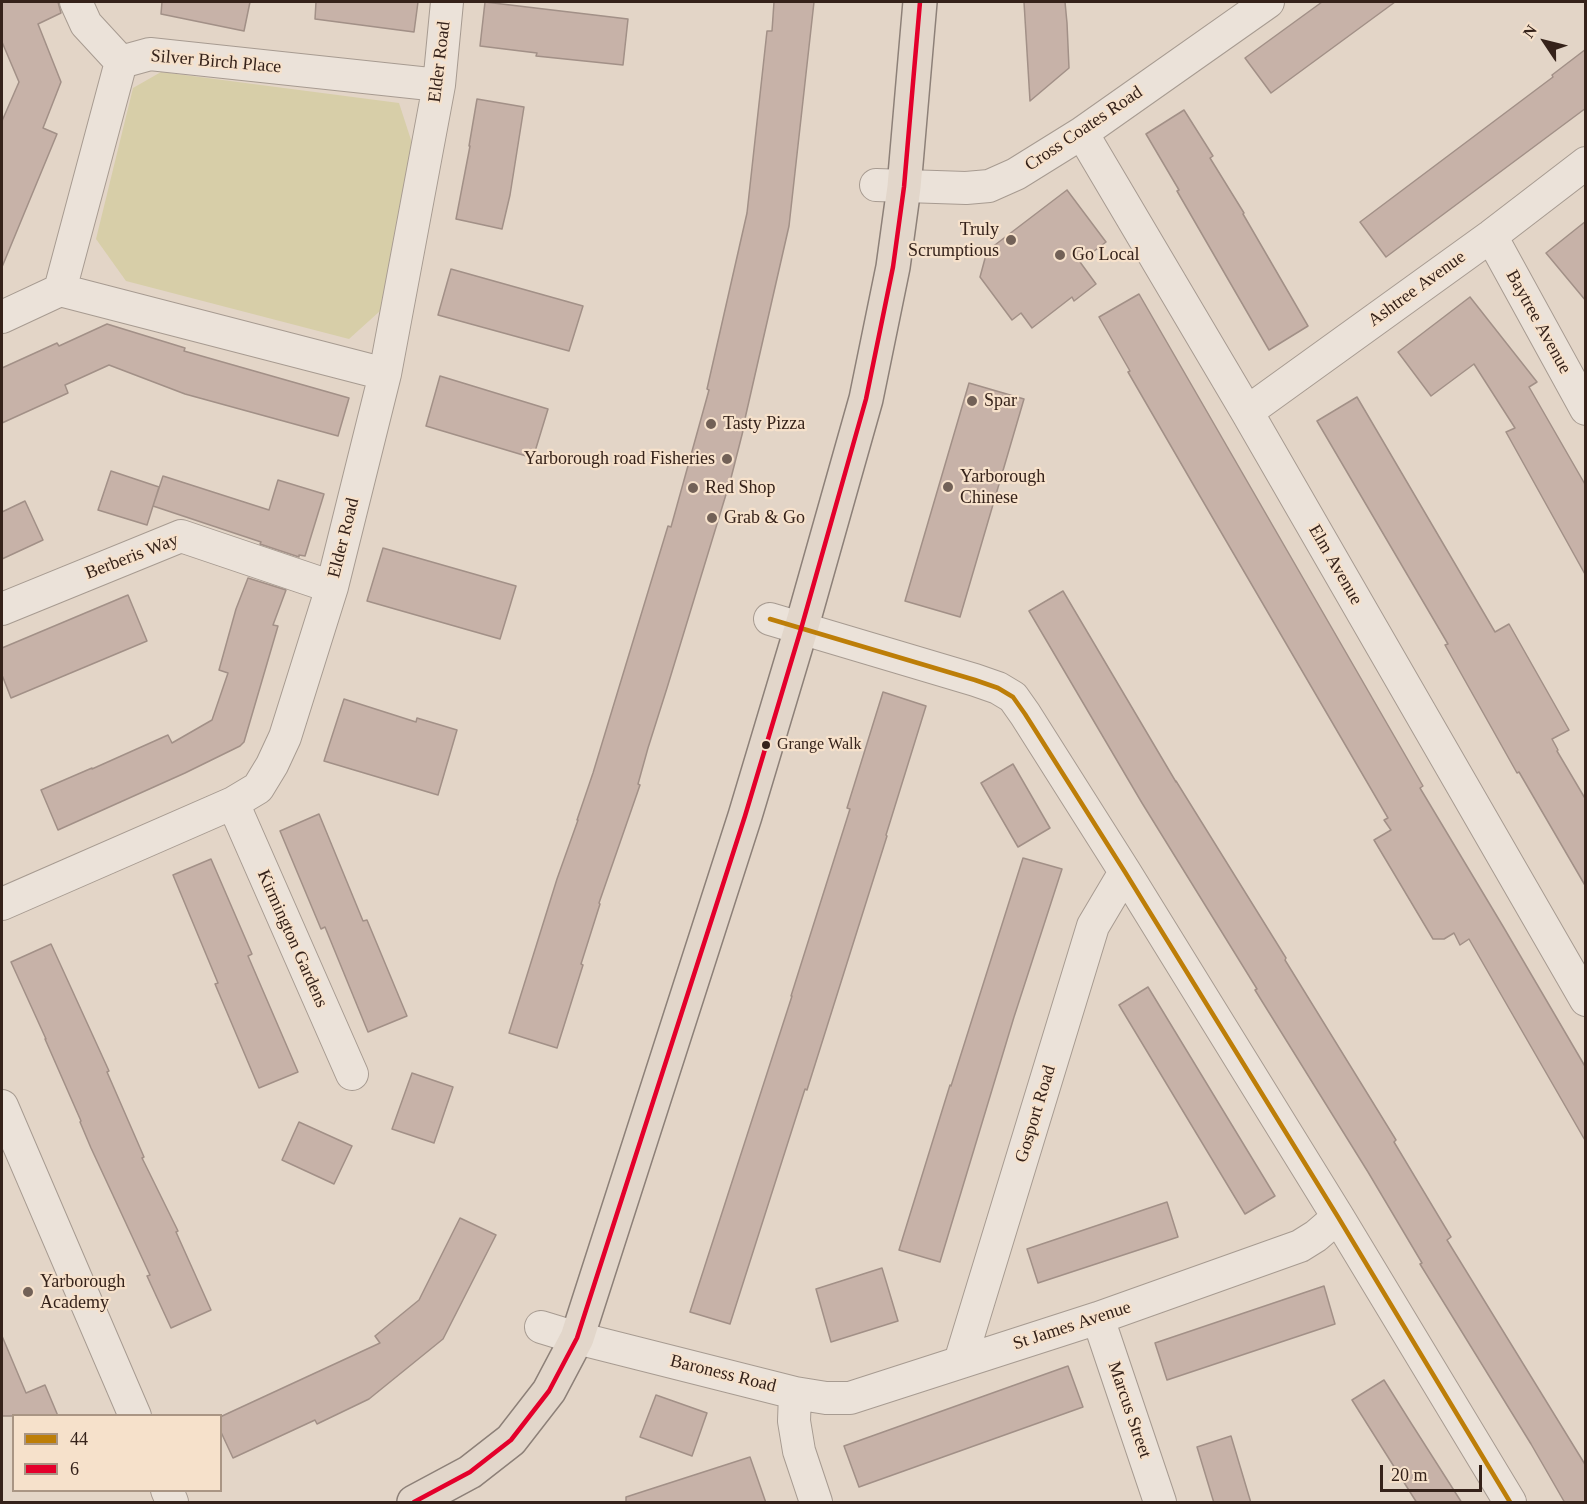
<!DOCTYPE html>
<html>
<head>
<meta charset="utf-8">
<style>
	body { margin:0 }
	#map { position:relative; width:1587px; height:1504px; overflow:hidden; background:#e3d5c7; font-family:Georgia,serif }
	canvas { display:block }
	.frame { position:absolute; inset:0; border:3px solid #35221a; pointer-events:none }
	.legend { position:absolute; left:12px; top:1414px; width:210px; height:78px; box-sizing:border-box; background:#f6e1cb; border:2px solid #a99584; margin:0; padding:8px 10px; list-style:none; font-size:18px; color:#35221a }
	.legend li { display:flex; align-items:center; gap:12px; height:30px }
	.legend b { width:30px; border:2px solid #a99584 }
	.north { position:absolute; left:1515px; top:12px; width:60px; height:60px; -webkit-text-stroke:4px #f6e1cb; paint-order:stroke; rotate:305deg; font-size:16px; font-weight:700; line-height:24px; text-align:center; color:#35221a }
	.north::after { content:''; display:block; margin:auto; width:21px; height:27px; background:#35221a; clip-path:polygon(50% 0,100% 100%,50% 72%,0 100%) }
	.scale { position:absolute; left:1380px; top:1465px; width:102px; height:27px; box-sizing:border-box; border:3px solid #35221a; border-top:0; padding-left:8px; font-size:18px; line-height:21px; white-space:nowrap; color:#35221a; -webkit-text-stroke:4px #f6e1cb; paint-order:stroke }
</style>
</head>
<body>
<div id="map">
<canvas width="1587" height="1504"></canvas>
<div class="frame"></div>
<ul class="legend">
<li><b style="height:8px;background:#bd7e08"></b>44</li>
<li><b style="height:8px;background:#e4002b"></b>6</li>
</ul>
<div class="north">N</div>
<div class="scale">20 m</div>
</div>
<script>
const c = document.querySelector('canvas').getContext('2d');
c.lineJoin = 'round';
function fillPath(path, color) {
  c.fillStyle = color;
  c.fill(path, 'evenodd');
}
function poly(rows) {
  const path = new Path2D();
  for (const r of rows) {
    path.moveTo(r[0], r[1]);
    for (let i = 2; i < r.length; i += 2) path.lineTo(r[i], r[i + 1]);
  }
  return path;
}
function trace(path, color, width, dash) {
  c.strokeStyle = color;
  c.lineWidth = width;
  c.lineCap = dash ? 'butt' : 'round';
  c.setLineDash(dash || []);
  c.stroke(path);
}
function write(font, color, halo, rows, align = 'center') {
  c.font = font + ' Georgia,serif';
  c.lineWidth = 4.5;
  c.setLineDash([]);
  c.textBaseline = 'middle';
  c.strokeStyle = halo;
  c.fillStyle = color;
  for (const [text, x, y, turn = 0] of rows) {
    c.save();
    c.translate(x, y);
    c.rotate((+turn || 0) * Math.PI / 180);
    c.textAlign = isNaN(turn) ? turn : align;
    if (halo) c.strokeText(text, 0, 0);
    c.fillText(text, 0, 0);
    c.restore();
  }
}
fillPath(poly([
	[161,72,399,103,412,143,380,311,349,339,126,281,96,239,133,88]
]), '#d7cea8');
const building = poly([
	[2,2,58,2,61,13,38,24,61,82,43,128,57,134,2,267,2,121,19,82,2,42,2,2],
	[162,2,250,2,244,31,161,14,162,2],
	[316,2,418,2,414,32,315,19,316,2],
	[485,2,628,19,623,65,536,56,537,53,480,46,485,2],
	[774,2,814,2,789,226,744,423,745,423,731,478,667,688,648,748,638,784,640,785,599,903,600,904,581,964,583,965,557,1048,509,1033,557,879,578,820,577,820,593,773,668,526,671,527,709,390,707,389,747,213,767,31,772,31,774,2],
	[1024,2,1065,2,1067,23,1069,68,1030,101,1024,2],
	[1322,2,1395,2,1271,93,1245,58,1322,2],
	[1586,49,1586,108,1386,257,1360,222,1553,77,1552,75,1586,49],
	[477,99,524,107,510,195,502,229,456,219,470,146,469,146,477,99],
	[1184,110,1213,156,1210,158,1244,213,1243,214,1308,326,1269,350,1177,191,1179,190,1146,134,1184,110],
	[1067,190,1106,242,1080,262,1096,284,1074,301,1072,297,1032,328,1021,313,1012,320,980,277,987,251,1067,190],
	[1586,221,1586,301,1546,253,1586,221],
	[451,269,583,306,569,351,438,315,451,269],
	[1139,294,1423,786,1420,788,1504,928,1586,1068,1586,1142,1469,939,1460,945,1454,933,1444,939,1433,939,1374,840,1391,830,1384,820,1388,818,1197,491,1128,372,1130,371,1099,317,1139,294],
	[1470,297,1537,382,1529,387,1586,486,1586,576,1506,432,1515,428,1474,364,1431,396,1398,352,1470,297],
	[107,324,185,348,184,351,349,398,338,436,185,394,109,365,65,385,68,393,2,423,2,368,57,343,59,346,107,324],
	[440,376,548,409,533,458,426,426,440,376],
	[969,383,1024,399,960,617,905,601,969,383],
	[1357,397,1495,632,1509,624,1569,730,1552,739,1558,750,1557,751,1586,800,1586,887,1519,772,1517,773,1445,645,1448,644,1317,421,1357,397],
	[111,471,159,487,147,525,98,510,111,471],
	[163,476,269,510,278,480,324,494,305,556,299,555,299,557,260,544,261,542,153,506,163,476],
	[25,501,43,540,2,559,2,512,25,501],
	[383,548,516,586,500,639,367,601,383,548],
	[248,578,286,590,273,625,278,626,244,742,240,746,185,773,58,830,41,790,92,768,92,769,168,735,172,743,212,720,228,673,219,670,236,609,248,578],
	[1063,591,1176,782,1176,781,1286,958,1285,960,1396,1140,1394,1142,1451,1237,1447,1240,1586,1466,1586,1503,1565,1503,1531,1444,1420,1264,1422,1263,1368,1172,1255,990,1257,989,1142,803,1029,611,1063,591],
	[128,595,147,641,11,698,2,675,2,648,128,595],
	[883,692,926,706,886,835,887,836,807,1090,805,1089,730,1324,690,1312,792,996,791,996,850,809,847,808,883,692],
	[344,699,416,722,417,718,457,730,438,795,324,761,344,699],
	[1013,764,1050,828,1018,847,981,783,1013,764],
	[319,814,363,921,367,920,407,1016,368,1032,325,927,321,929,280,831,319,814],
	[1023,858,1062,869,1014,1017,940,1262,899,1250,950,1085,951,1086,1023,858],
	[211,859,252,954,248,956,298,1072,259,1088,215,984,218,983,173,875,211,859],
	[51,944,109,1071,107,1072,144,1157,142,1158,178,1231,176,1232,211,1310,171,1328,147,1276,150,1275,91,1148,80,1122,81,1121,45,1039,46,1039,11,962,51,944],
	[1148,987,1275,1196,1245,1214,1119,1005,1148,987],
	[412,1073,453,1087,434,1143,392,1129,412,1073],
	[299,1122,352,1146,334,1184,282,1160,299,1122],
	[1167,1202,1178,1237,1038,1283,1027,1249,1167,1202],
	[460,1218,496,1235,443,1339,369,1399,317,1424,315,1420,233,1458,220,1430,220,1417,380,1343,375,1336,419,1300,460,1218],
	[882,1268,898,1321,831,1342,816,1289,882,1268],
	[1324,1286,1335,1324,1167,1380,1155,1343,1324,1286],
	[2,1336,26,1393,45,1385,58,1416,2,1416,2,1336],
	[1068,1366,1083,1407,859,1487,844,1446,1068,1366],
	[1384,1380,1411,1423,1462,1503,1417,1503,1352,1400,1384,1380],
	[656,1395,707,1413,692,1456,640,1437,656,1395],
	[1231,1436,1251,1503,1214,1503,1197,1447,1231,1436],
	[750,1457,766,1503,626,1503,626,1497,750,1457]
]);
fillPath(building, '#c7b2a8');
trace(building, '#a29087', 1.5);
const minor = poly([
	[76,2,86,24,121,62],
	[1082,133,1247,412,1586,1000],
	[876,185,966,188,989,186,1016,174,1082,133,1268,2],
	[1491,236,1586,409],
	[2,317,60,290],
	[385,374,60,290,121,62,150,54,439,85],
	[1247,412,1491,236,1586,163],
	[2,609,181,536,332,587],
	[770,619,975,680,998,688,1013,697,1025,714,1125,872,1338,1217,1510,1502],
	[233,803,352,1074],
	[2,904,233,803,258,788,272,765,285,737,332,587,385,374,439,85,447,2],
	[2,1106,135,1416],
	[1098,1318,1160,1502],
	[541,1327,577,1338,795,1393,794,1421,799,1451,816,1502],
	[960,1362,1093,926,1125,872],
	[795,1393,826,1398,850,1398,1098,1318,1300,1246,1316,1236,1338,1217],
	[167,1490,172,1502]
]);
const primary = poly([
	[414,1502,470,1472,511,1440,549,1391,577,1338,745,816,801,629,866,399,893,267,904,187,920,2]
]);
trace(minor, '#a79b91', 34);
trace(primary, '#8d8078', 36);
trace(minor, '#ebe2d9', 32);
trace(primary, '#e2d6ca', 33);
trace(poly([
	[770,619,975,680,998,688,1013,697,1025,714,1125,872,1338,1217,1510,1502]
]), '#bd7e08', 4.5);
trace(poly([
	[414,1502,470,1472,511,1440,549,1391,577,1338,745,816,801,629,866,399,893,267,904,187,920,2]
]), '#e4002b', 4.5);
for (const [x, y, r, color] of [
	[1011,240,6,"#726157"],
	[1060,255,6,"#726157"],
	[972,401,6,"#726157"],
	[711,424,6,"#726157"],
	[727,459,6,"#726157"],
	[948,487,6,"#726157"],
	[693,488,6,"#726157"],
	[712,518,6,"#726157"],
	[766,745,5,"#35221a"],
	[28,1292,6,"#726157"]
]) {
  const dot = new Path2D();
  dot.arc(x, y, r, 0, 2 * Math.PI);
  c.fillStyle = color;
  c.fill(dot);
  trace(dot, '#f6e1cb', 2);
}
write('16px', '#35221a', '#f6e1cb', [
	["Grange Walk",777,745]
], 'left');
write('18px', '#35221a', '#f6e1cb', [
	["Silver Birch Place",216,62,5],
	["Elder Road",440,62,-83],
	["Cross Coates Road",1084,129,-34],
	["Ashtree Avenue",1417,289,-36],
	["Baytree Avenue",1538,322,61],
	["Elder Road",344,538,-76],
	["Berberis Way",132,557,-21],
	["Elm Avenue",1335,565,60],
	["Kirmington Gardens",292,939,66],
	["Gosport Road",1036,1114,-73],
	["St James Avenue",1072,1326,-18],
	["Baroness Road",723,1374,14],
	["Marcus Street",1129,1410,71]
]);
write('18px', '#35221a', '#f6e1cb', [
	["Truly",999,230,"right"],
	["Scrumptious",999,251,"right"],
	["Go Local",1072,255],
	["Spar",984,401],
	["Tasty Pizza",723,424],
	["Yarborough road Fisheries",715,459,"right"],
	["Yarborough",960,477],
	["Chinese",960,498],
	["Red Shop",705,488],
	["Grab & Go",724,518],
	["Yarborough",40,1282],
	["Academy",40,1303]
], 'left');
</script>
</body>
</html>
